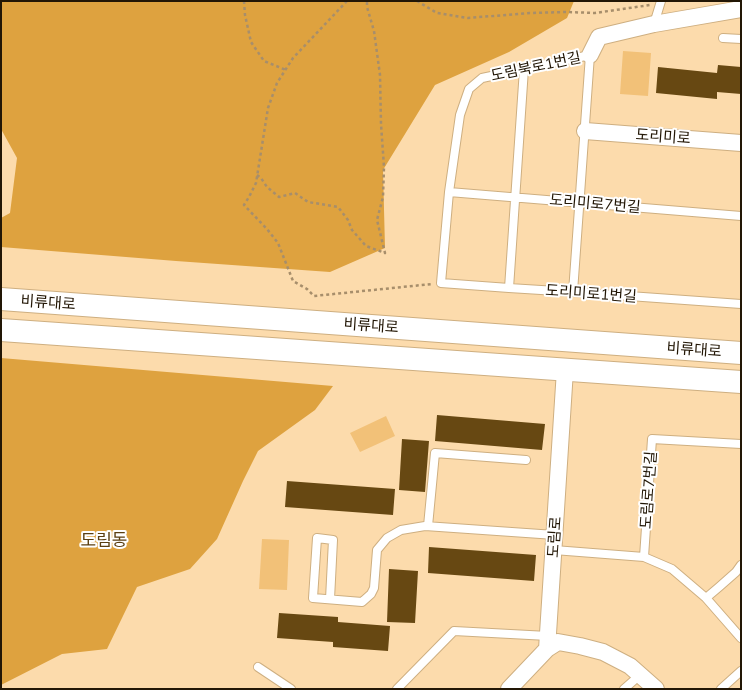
<!DOCTYPE html>
<html>
<head>
<meta charset="utf-8">
<style>
	body { margin:0 }
	#map { position:relative; width:742px; height:690px; overflow:hidden; background:#fcdbac; font-family:Mulish,sans-serif }
	canvas { display:block }
	.frame { position:absolute; inset:0; border:2px solid #221605; pointer-events:none }
</style>
</head>
<body>
<div id="map">
<canvas width="742" height="690"></canvas>
<div class="frame"></div>
</div>
<script>
const c = document.querySelector('canvas').getContext('2d');
c.lineJoin = 'round';
function fillPath(path, color) {
  c.fillStyle = color;
  c.fill(path, 'evenodd');
}
function poly(rows) {
  const path = new Path2D();
  for (const r of rows) {
    path.moveTo(r[0], r[1]);
    for (let i = 2; i < r.length; i += 2) path.lineTo(r[i], r[i + 1]);
  }
  return path;
}
function trace(path, color, width, dash) {
  c.strokeStyle = color;
  c.lineWidth = width;
  c.lineCap = dash ? 'butt' : 'round';
  c.setLineDash(dash || []);
  c.stroke(path);
}
function write(font, color, halo, rows, align = 'center') {
  c.font = font + ' Mulish,"Noto Sans KR",sans-serif';
  c.lineWidth = 4;
  c.setLineDash([]);
  c.textBaseline = 'middle';
  c.strokeStyle = halo;
  c.fillStyle = color;
  for (const [text, x, y, turn = 0] of rows) {
    c.save();
    c.translate(x, y);
    c.rotate((+turn || 0) * Math.PI / 180);
    c.textAlign = isNaN(turn) ? turn : align;
    if (halo) c.strokeText(text, 0, 0);
    c.fillText(text, 0, 0);
    c.restore();
  }
}
fillPath(poly([
	[623,51,651,53,648,96,620,94],
	[386,416,395,436,360,452,350,433],
	[262,539,289,540,287,590,259,589]
]), '#f2c178');
fillPath(poly([
	[1,1,574,1,567,18,509,52,435,85,383,170,385,248,330,272,176,261,1,247,1,218,10,213,17,158,1,129],
	[1,358,333,386,315,410,258,451,243,481,217,539,190,569,137,587,107,649,62,654,1,685]
]), '#dea23f');
fillPath(poly([
	[718,65,741,67,741,94,717,92,717,99,656,93,658,67,717,73],
	[437,415,545,424,542,450,435,441],
	[402,439,429,441,425,492,399,490],
	[287,481,395,489,393,515,285,507],
	[429,547,536,555,534,581,428,573],
	[389,569,418,571,415,623,387,622],
	[279,613,338,617,338,622,390,626,388,651,333,647,333,642,277,638]
]), '#674812');
const service = poly([
	[654,24,661,1],
	[723,38,741,39],
	[449,192,741,216],
	[509,288,524,69],
	[573,292,590,55,482,78,469,89,460,115,449,192,441,283,509,288,573,292,741,304],
	[428,526,435,453,526,460],
	[554,550,644,557,672,569,706,598,741,638],
	[644,557,652,439,741,444],
	[706,598,719,587,736,572,741,565],
	[330,599,333,540,317,538,313,598,362,602,371,594,374,588,377,550,387,538,401,530,425,526,555,535],
	[258,667,291,689],
	[397,689,454,631,548,636],
	[624,689,640,675],
	[721,689,741,671]
]);
const minor = poly([
	[590,55,599,37,654,24,741,9],
	[585,131,741,143],
	[547,649,565,370],
	[509,689,547,649,558,642,580,646,603,652,630,666,656,689]
]);
const secondary = poly([
	[1,299,741,353],
	[1,330,741,382]
]);
trace(service, '#ceaf81', 10);
trace(minor, '#ceaf81', 18);
trace(secondary, '#ceaf81', 24);
trace(poly([
	[244,1,245,15,251,42,264,61,286,70],
	[347,1,293,58,277,83,268,108,256,183,249,197,244,205,267,229,278,243,293,281,307,289,314,296,432,284],
	[417,1,437,13,468,18,530,13,566,12,595,13,650,5],
	[257,175,261,178,267,187,279,197,295,193,308,202,338,207,348,220,352,230,366,246,385,253,377,220,383,197,384,167,381,124,380,75,374,31,367,7,367,1]
]), '#a78e6b', 2.5, [3, 3]);
trace(service, '#fff', 8);
trace(minor, '#fff', 16);
trace(secondary, '#fff', 22);
write('15px', '#221605', '#fff', [
	["도림북로1번길",536,67,-12],
	["도리미로",663,137,4],
	["도리미로7번길",595,204,5],
	["도리미로1번길",591,294,4],
	["비류대로",48,303,4],
	["비류대로",371,326,4],
	["비류대로",694,350,4],
	["도림로7번길",649,490,-86],
	["도림로",555,537,-86]
]);
write('17px', '#5b3f12', '#fff', [
	["도림동",104,541]
]);
</script>
</body>
</html>
